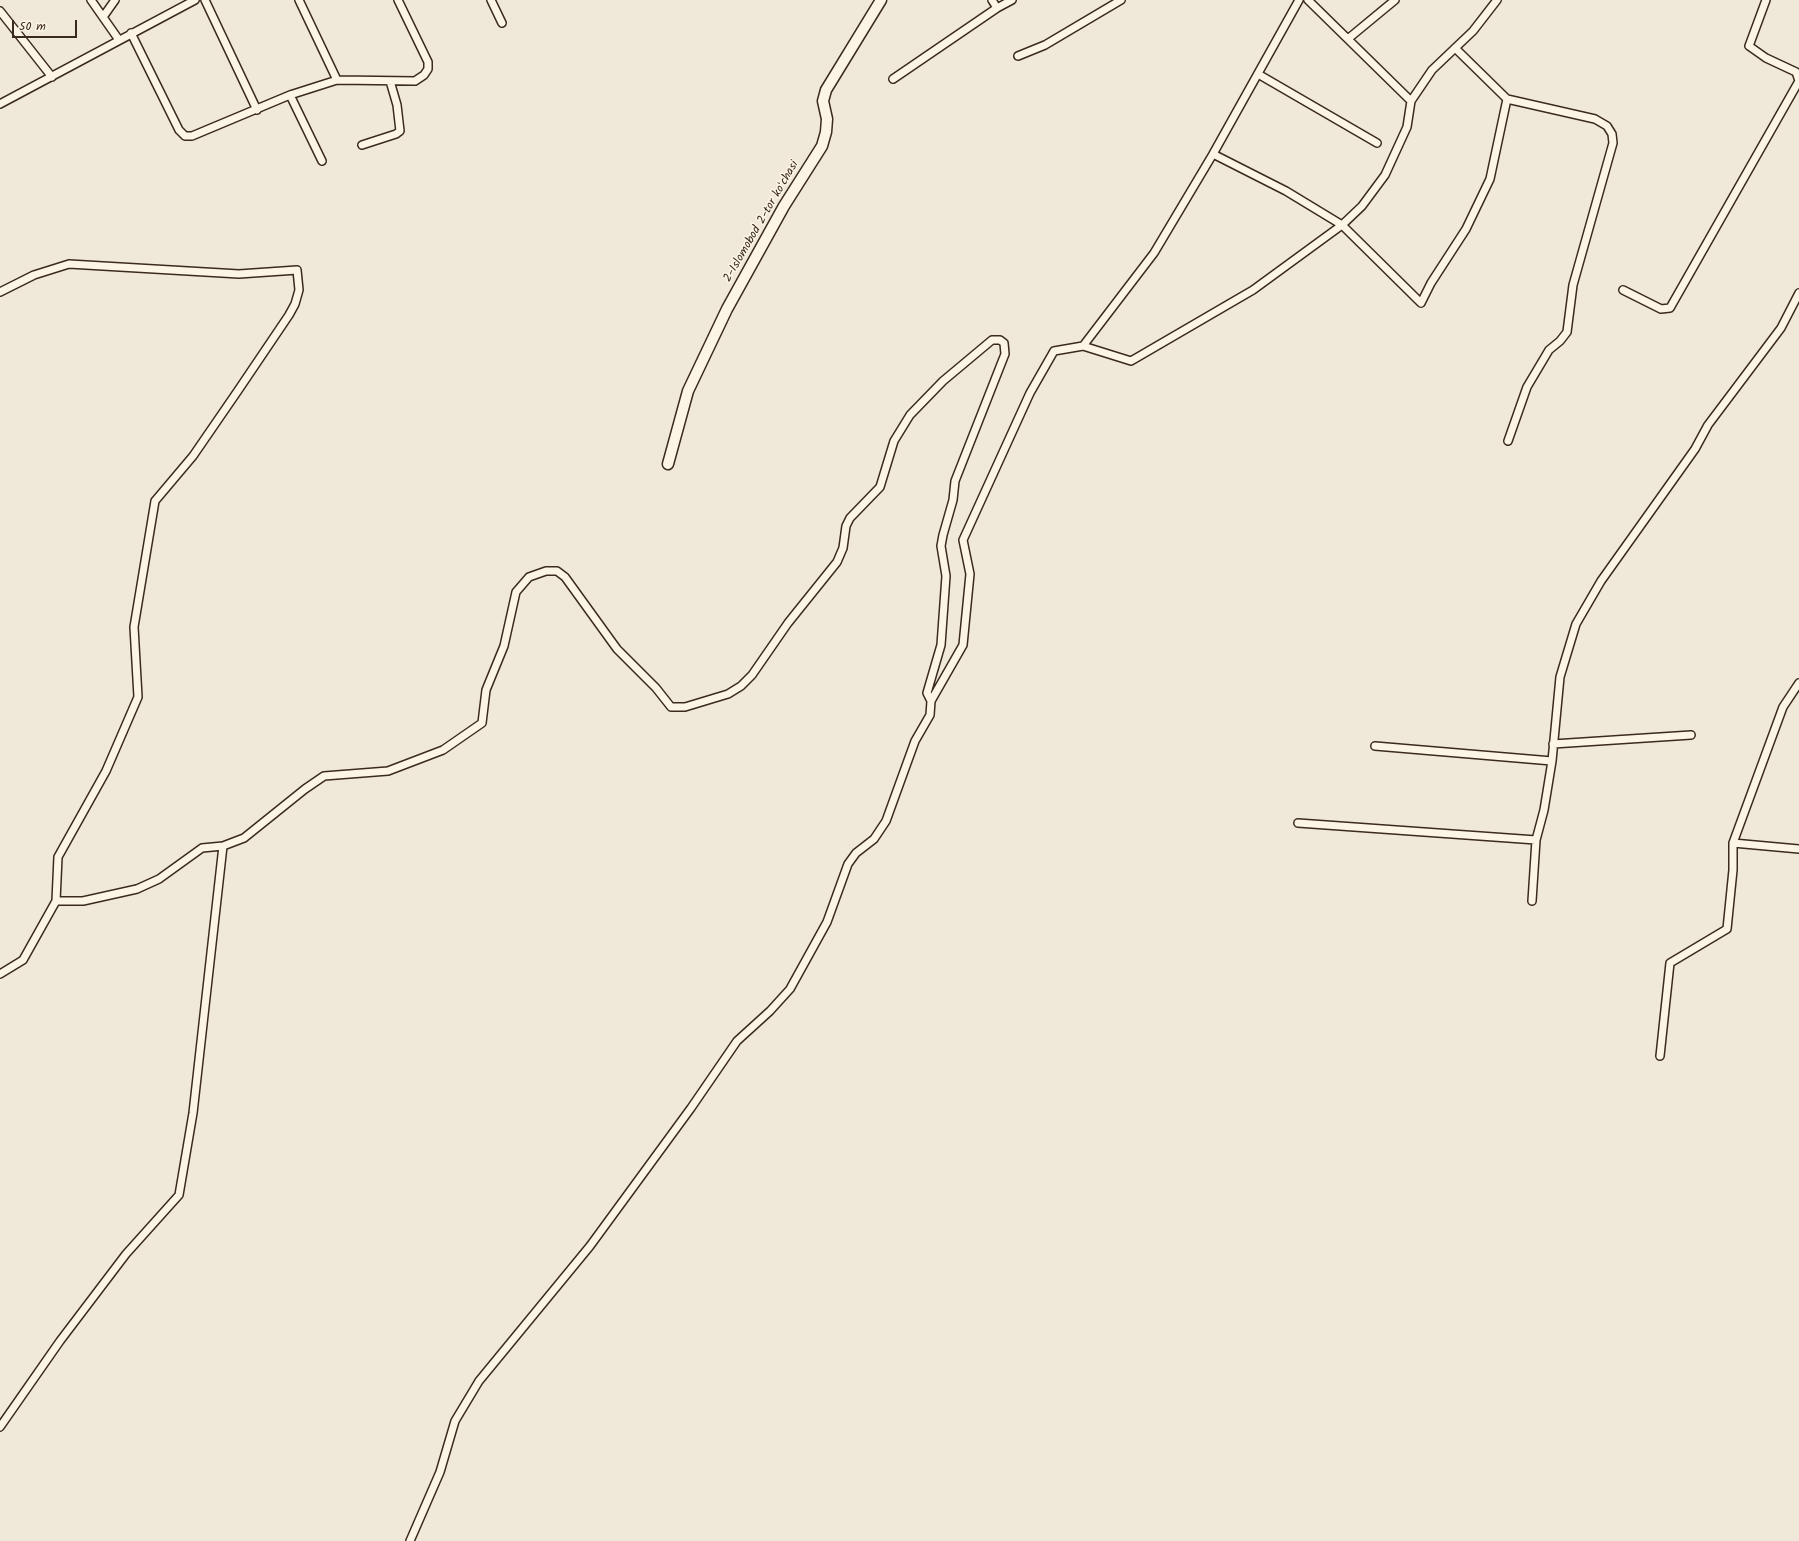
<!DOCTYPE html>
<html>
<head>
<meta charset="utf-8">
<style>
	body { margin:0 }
	#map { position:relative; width:1799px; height:1541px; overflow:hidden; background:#f0e9d9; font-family:Kalam,sans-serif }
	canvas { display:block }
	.scale { position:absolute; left:12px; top:20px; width:65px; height:18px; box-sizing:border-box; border:2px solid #3b2a1e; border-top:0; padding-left:5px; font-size:12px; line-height:14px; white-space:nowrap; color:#3b2a1e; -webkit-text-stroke:3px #fcf5e5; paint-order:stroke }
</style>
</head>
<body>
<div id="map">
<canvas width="1799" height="1541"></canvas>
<div class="scale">50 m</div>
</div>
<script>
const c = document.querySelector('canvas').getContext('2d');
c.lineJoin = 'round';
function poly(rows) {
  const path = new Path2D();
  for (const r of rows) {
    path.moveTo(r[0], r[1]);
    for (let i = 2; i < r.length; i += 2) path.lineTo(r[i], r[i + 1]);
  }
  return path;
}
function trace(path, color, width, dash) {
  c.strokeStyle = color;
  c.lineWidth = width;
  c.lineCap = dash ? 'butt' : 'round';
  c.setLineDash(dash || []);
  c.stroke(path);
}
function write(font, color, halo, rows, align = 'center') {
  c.font = font + ' Kalam,sans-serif';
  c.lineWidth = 3;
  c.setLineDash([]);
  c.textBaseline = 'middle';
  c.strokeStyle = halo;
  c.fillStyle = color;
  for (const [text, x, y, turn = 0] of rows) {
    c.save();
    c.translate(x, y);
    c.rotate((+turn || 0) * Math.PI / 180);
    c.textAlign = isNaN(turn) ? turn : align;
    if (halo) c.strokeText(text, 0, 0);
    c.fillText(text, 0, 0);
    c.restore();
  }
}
const street = poly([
	[91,0,119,40],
	[205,0,257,110],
	[491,0,502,23],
	[992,0,997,8],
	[1308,0,1411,101],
	[0,11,52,77],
	[103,17,115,0],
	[131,33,179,130,185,136,192,136,290,95,337,80,299,0],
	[1349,38,1395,0],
	[1455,48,1507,99,1595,119,1607,126,1612,134,1613,143,1573,285,1567,332,1560,341,1549,350,1527,387,1508,441],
	[1018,56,1045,45,1121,0],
	[1258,74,1377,143],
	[893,79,997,8,1012,0],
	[337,80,415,81,424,75,428,69,428,62,398,0],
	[290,95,322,161],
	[0,104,195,0],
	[362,145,396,134,400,131,397,105,390,81],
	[1213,154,1299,0],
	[1623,290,1661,309,1670,308,1799,81,1796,72,1766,58,1749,46,1766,0],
	[0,292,34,275,69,264,239,274,297,270,299,290,295,304,289,315,237,392,193,456,155,501,134,627,138,697,106,771,58,857,56,901,23,960,0,974],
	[1083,346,1154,253,1213,154,1286,191,1342,225,1421,303,1431,283,1466,229,1490,179,1507,99],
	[931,701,963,645,970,574,963,540,1030,393,1054,351,1083,346,1131,361,1253,290,1342,225,1362,206,1385,175,1407,127,1411,101,1432,70,1473,31,1497,0],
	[1553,744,1691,735],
	[1375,746,1552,761],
	[1298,823,1536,840],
	[1733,843,1799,849],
	[56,901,83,901,137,889,159,879,202,848,223,846,244,838,305,789,324,776,388,771,443,750,482,723,486,690,504,646,516,592,529,577,546,571,557,571,565,577,617,649,656,688,671,707,685,707,728,694,741,686,752,675,788,623,837,562,843,548,846,526,850,518,880,487,894,441,910,415,943,381,992,340,1000,340,1004,343,1005,354,955,481,953,500,943,535,941,546,946,576,941,645,927,693,931,701,930,715,915,741,886,821,874,839,856,853,848,864,827,922,790,989,770,1011,737,1041,691,1108,590,1246,479,1381,455,1421,440,1472,410,1541],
	[1532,901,1536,840,1544,810,1552,761,1560,677,1576,624,1601,581,1695,449,1708,425,1781,328,1799,293],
	[1660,1056,1670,963,1727,929,1733,870,1733,843,1783,707,1799,683],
	[0,1427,60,1341,126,1254,179,1195,193,1113,223,846]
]);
const secondary = poly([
	[668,464,688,391,727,309,784,206,822,146,826,132,827,119,823,101,826,90,881,0]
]);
trace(street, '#3b2a1e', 10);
trace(secondary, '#3b2a1e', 13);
trace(street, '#fcf5e5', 7);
trace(secondary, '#fcf5e5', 10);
write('12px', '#3b2a1e', '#fcf5e5', [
	["2-Islomobod 2-tor koʻchasi",762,222,-60]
]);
</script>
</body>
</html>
